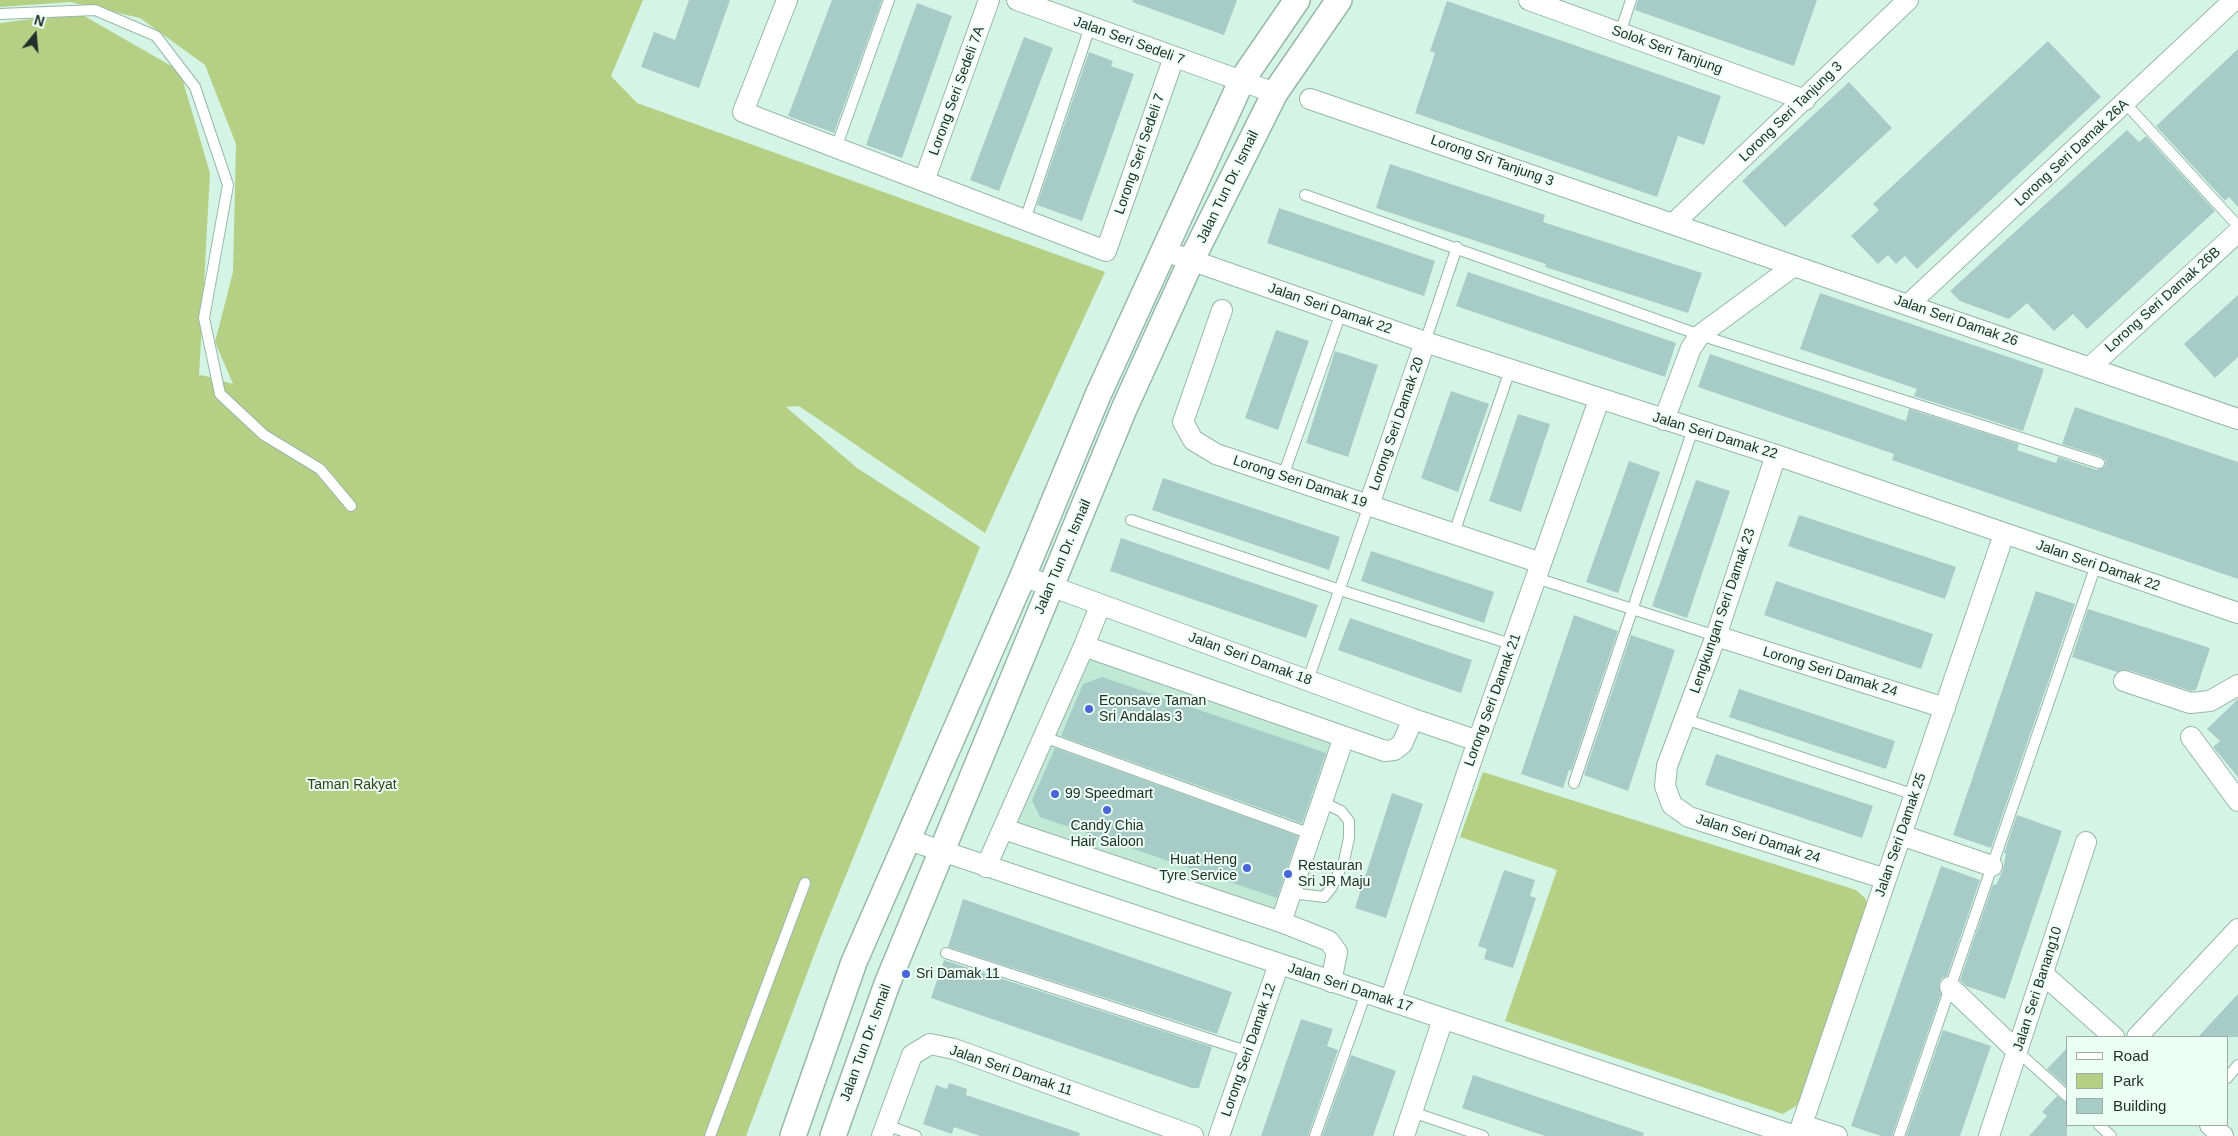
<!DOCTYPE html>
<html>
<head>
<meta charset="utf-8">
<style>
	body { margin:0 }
	#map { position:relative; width:2238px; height:1136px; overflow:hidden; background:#d4f5e6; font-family:Arial,sans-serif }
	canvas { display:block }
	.legend { position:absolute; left:2066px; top:1036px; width:162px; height:90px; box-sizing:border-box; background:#ebfff5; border:1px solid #9baca3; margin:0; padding:6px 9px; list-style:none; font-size:15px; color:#222f29 }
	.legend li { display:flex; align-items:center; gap:10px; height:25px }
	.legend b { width:25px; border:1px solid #9baca3 }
	.north { position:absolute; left:10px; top:10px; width:50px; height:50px; -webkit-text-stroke:4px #ebfff5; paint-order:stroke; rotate:17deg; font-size:14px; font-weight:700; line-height:20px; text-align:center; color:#222f29 }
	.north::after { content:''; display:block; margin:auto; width:18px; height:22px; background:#222f29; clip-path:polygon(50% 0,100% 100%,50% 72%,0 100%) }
</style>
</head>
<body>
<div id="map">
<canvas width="2238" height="1136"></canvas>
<ul class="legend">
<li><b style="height:6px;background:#fff"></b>Road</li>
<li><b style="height:14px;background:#b5d084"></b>Park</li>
<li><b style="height:14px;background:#a7ccc7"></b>Building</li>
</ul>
<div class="north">N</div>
</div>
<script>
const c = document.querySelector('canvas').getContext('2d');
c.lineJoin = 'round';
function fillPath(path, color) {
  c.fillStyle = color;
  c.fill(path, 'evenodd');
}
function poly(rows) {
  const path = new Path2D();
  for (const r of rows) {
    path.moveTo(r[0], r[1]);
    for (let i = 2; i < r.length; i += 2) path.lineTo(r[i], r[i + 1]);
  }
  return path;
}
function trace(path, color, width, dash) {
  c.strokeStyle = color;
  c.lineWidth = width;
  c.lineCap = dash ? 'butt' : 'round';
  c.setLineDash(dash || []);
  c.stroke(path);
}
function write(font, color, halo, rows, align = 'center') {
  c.font = font + ' Arial,sans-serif';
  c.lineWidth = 4;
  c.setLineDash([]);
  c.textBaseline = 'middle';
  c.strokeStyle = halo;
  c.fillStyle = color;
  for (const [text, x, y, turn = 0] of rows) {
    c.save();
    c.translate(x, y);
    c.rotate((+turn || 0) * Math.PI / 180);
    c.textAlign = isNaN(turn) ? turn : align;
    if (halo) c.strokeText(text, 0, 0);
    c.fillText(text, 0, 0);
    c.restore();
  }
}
fillPath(poly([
	[1089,657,1333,741,1278,914,1013,825]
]), '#c1e9d6');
fillPath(poly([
	[0,0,643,0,611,76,637,103,1105,272,985,533,799,406,786,407,857,468,980,547,820,939,746,1136,0,1136,0,23,79,13,180,71,210,173,199,376,202,375,233,384,215,342,233,272,236,144,205,65,140,18,70,2,0,7],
	[1483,772,1856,890,1866,899,1868,915,1809,1086,1796,1106,1783,1114,1505,1021,1557,870,1460,837]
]), '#b5d084');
fillPath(poly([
	[689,0,730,0,699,88,641,67,654,32,675,40],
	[832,0,882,0,834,133,788,116],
	[1133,0,1237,0,1224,35,1132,2],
	[1638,0,1817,0,1794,66,1635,10],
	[1447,1,1721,96,1704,145,1678,136,1657,197,1415,113,1435,53,1430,51],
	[917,3,952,16,902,158,866,145],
	[1024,37,1053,48,999,191,970,180],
	[2048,41,2101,97,1917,269,1905,256,1896,264,1888,255,1878,264,1851,236,1879,210,1873,204],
	[2238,49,2238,207,2229,197,2225,201,2156,126],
	[1089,52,1113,61,1111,66,1134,74,1082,221,1037,205],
	[1849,82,1892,128,1785,227,1742,181],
	[2127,130,2139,142,2146,136,2215,211,2087,329,2073,314,2054,331,2027,303,2009,319,1960,301,1950,291],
	[1390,164,1545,215,1543,222,1702,273,1688,313,1545,267,1546,264,1376,208],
	[1279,208,1435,261,1424,296,1267,243],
	[1468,272,1676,343,1665,377,1456,306],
	[1820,293,2044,369,2023,431,1914,396,1917,389,1800,349],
	[2238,295,2238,357,2215,378,2184,344],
	[1276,330,1309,341,1278,430,1245,418],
	[1335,351,1378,365,1348,457,1306,443],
	[1710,354,1906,421,1909,409,2019,444,2017,450,2056,463,2058,457,2097,470,2105,466,2106,461,2102,457,2062,444,2075,407,2238,462,2238,579,1892,460,1894,454,1698,387],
	[1451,391,1489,404,1458,492,1421,478],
	[1518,414,1550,424,1521,512,1489,501],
	[1629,461,1660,472,1618,593,1586,582],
	[1163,478,1340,537,1329,570,1152,510],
	[1696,480,1730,491,1687,618,1652,606],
	[1799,515,1956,567,1945,599,1788,546],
	[1121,538,1318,605,1306,638,1110,571],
	[1371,551,1494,592,1484,623,1361,581],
	[1776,581,1933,634,1921,669,1764,615],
	[2036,591,2075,604,1991,848,1953,835],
	[2088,609,2210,648,2196,690,2191,691,2128,670,2117,672,2072,657],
	[1574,615,1618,631,1571,771,1569,770,1563,788,1521,774],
	[1350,618,1472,660,1461,693,1338,650],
	[1631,635,1675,650,1628,791,1584,775],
	[1102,677,1326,753,1302,823,1061,736,1083,684],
	[1739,689,1895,741,1886,769,1729,717],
	[2238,699,2238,777,2213,747,2220,741,2207,729],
	[1055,748,1298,836,1277,898,1040,817,1032,800],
	[1716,754,1873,806,1862,838,1705,785],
	[1392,793,1423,804,1386,918,1355,908],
	[2017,815,2062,831,2005,999,1966,986,1960,980,1993,884,1996,885,2003,870,2006,853,2004,853],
	[1941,866,1980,880,1947,976,1942,978,1939,984,1941,994,1892,1136,1881,1136,1851,1126],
	[1504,870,1535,880,1530,896,1536,898,1513,968,1484,959,1487,949,1478,946],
	[963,899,1232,992,1217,1034,948,947],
	[944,960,1212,1047,1199,1088,1192,1088,931,998],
	[2238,994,2238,1037,2198,1037,2223,1010],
	[1301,1019,1333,1029,1327,1046,1338,1050,1308,1136,1261,1136],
	[1943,1030,1991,1046,1960,1136,1906,1136],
	[2067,1048,2067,1087,2047,1069],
	[1351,1055,1396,1071,1373,1136,1322,1136],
	[1473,1075,1644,1133,1643,1136,1545,1136,1462,1108],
	[949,1083,967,1089,966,1095,1080,1133,1079,1136,980,1136,954,1127,952,1134,923,1124,936,1085,947,1089],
	[2057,1096,2067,1103,2067,1136,2029,1136,2047,1116,2042,1112]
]), '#a7ccc7');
const service = poly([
	[0,14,95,10,156,36,195,87,228,185,204,318,220,394,264,435,320,469,351,506],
	[1620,33,1631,0],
	[2125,103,2238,226],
	[836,148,889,0],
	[1305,195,1700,335,2099,463],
	[1025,220,1090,27],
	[1425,342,1457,247],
	[1283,476,1341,313],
	[1131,520,1340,590,1514,645],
	[1454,533,1510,370],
	[1536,578,1716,636],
	[1308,680,1369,505],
	[1685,719,1915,795],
	[1044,737,1311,834],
	[1574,783,1693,429],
	[1291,893,1324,897,1332,887,1344,861,1349,838,1349,821,1341,811,1322,802],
	[946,953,1249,1052],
	[2017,1051,2067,1096],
	[2227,1078,2238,1065],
	[1412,1112,1483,1136],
	[886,1125,916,1136],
	[2099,1125,2111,1136],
	[710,1136,805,883],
	[1315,1136,1366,993],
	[1899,1136,2096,565]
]);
const minor = poly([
	[787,0,743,112,1106,251,1174,57],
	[1017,0,1275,93],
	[1529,0,1805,100],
	[1310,99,2238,419],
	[924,181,989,0],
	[1674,223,1908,0],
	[1162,250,1425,342,1776,455,2238,613],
	[1908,305,2234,0],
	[1222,310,1183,422,1193,440,1216,454,1541,563],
	[2089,368,2238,232],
	[1664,420,1691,348,1700,335,1794,266],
	[1776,455,1716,636,1667,766,1665,786,1672,805,1689,817,1886,879],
	[1369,505,1425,342],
	[1023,576,1413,719,1478,741],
	[1716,636,1945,708],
	[1084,646,1385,751,1394,750,1402,744,1413,719],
	[2124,681,2190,703,2210,701,2238,685],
	[2191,737,2238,801],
	[1004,829,1281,922,1329,941,1337,952,1331,982],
	[1901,835,1992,866],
	[906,839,1795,1136],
	[986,867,1084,646,1100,606],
	[1281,922,1344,737],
	[2043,974,2114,1037],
	[1950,987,2017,1051],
	[1390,1001,1478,741,1599,400],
	[2137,1037,2238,929],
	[1802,1125,1837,1136],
	[2210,1125,2223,1136],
	[882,1136,912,1055,930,1044,954,1049,1193,1136],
	[1219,1136,1279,964],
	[1404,1136,1443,1019],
	[1798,1136,2004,534],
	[1989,1136,2086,842]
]);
const tertiary = poly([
	[793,1136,854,962,1023,576,1098,395,1242,80,1297,0],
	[833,1136,887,984,1124,409,1191,261,1275,93,1339,0]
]);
trace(service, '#97b7a8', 12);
trace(minor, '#97b7a8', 22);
trace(tertiary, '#97b7a8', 28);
trace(service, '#fff', 10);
trace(minor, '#fff', 20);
trace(tertiary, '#fff', 25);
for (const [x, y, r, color] of [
	[1089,709,5,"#4965d9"],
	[1055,794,5,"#4965d9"],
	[1107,810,5,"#4965d9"],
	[1247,868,5,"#4965d9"],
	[1288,874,5,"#4965d9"],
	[906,974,5,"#4965d9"]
]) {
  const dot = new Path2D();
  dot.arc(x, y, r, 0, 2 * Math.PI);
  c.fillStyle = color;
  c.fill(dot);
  trace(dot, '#ebfff5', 2);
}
write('14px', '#222f29', '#ebfff5', [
	["Jalan Seri Sedeli 7",1129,41,20],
	["Solok Seri Tanjung",1667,50,20],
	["Lorong Seri Sedeli 7A",957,91,-70],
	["Lorong Seri Tanjung 3",1791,112,-44],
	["Lorong Seri Damak 26A",2072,153,-43],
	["Lorong Seri Sedeli 7",1140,154,-71],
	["Lorong Sri Tanjung 3",1492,161,19],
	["Jalan Tun Dr. Ismail",1228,187,-64],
	["Lorong Seri Damak 26B",2163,300,-42],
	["Jalan Seri Damak 22",1330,309,19],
	["Jalan Seri Damak 26",1956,321,19],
	["Lorong Seri Damak 20",1397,424,-71],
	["Jalan Seri Damak 22",1715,436,17],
	["Lorong Seri Damak 19",1300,482,18],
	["Jalan Tun Dr. Ismail",1063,557,-67],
	["Jalan Seri Damak 22",2098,566,19],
	["Lengkungan Seri Damak 23",1723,611,-71],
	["Jalan Seri Damak 18",1250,659,20],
	["Lorong Seri Damak 24",1830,672,17],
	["Lorong Seri Damak 21",1493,700,-70],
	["Jalan Seri Damak 25",1901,835,-71],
	["Jalan Seri Damak 24",1758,839,18],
	["Jalan Seri Damak 17",1350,988,18],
	["Jalan Seri Banang10",2038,989,-72],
	["Jalan Tun Dr. Ismail",866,1043,-70],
	["Lorong Seri Damak 12",1249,1050,-71],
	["Jalan Seri Damak 11",1011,1071,19]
]);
write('14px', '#222f29', '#ebfff5', [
	["Econsave Taman",1099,701],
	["Sri Andalas 3",1099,717],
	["99 Speedmart",1065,794],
	["Candy Chia",1107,826,"center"],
	["Hair Saloon",1107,842,"center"],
	["Huat Heng",1237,860,"right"],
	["Tyre Service",1237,876,"right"],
	["Restauran",1298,866],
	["Sri JR Maju",1298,882],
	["Sri Damak 11",916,974]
], 'left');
write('14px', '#333f18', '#ebfff5', [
	["Taman Rakyat",352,785]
]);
</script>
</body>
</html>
